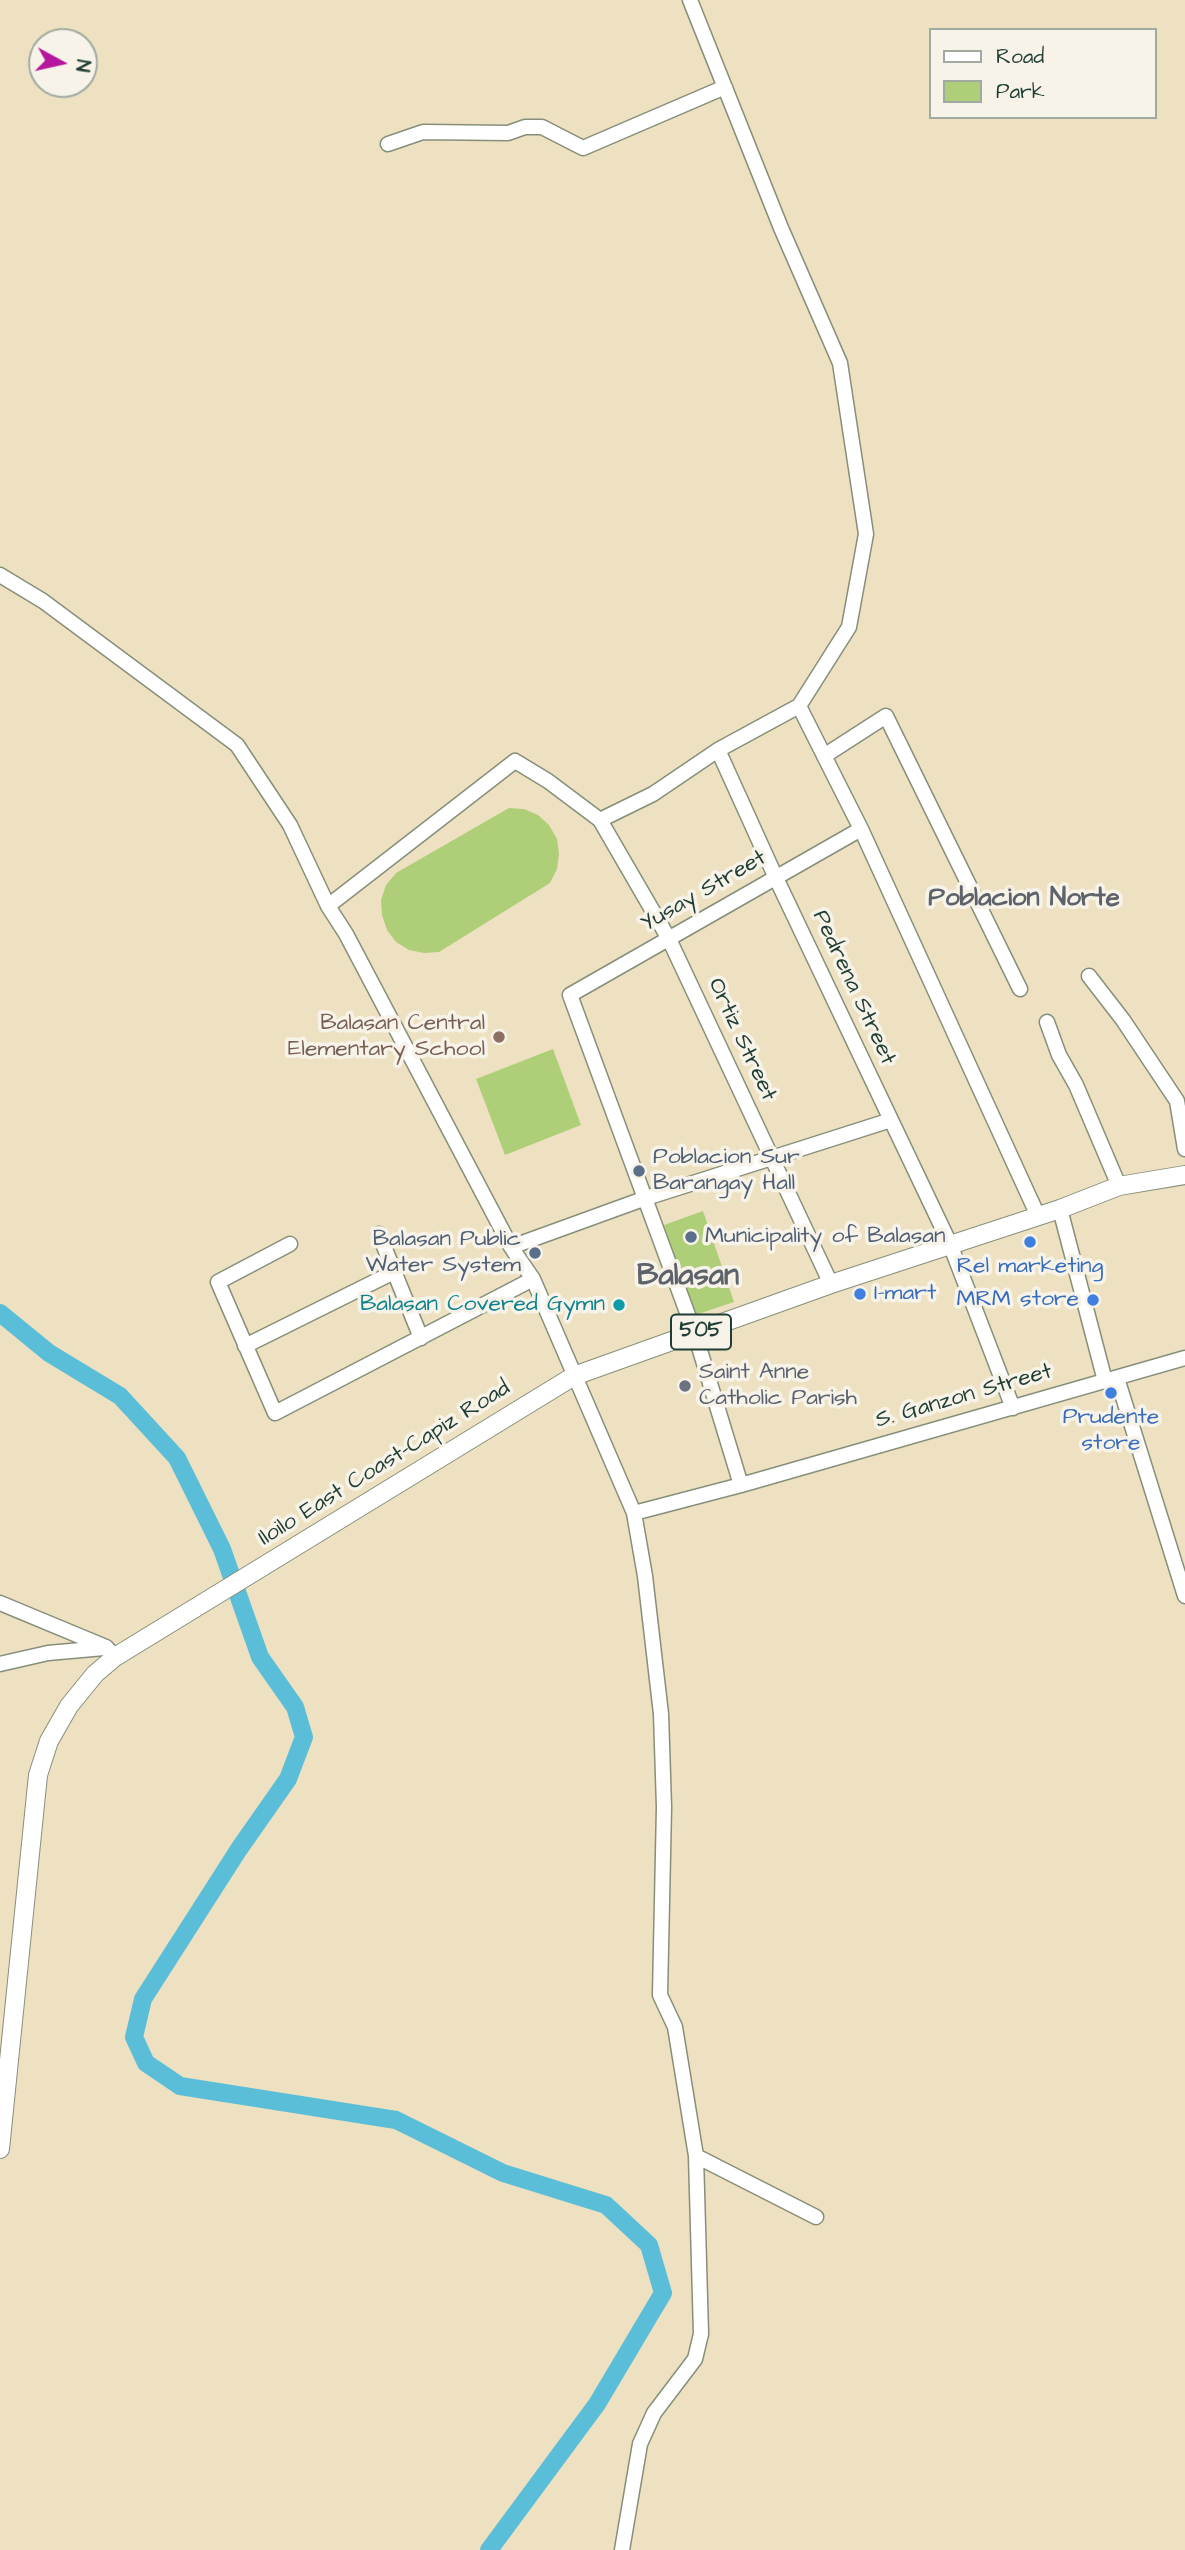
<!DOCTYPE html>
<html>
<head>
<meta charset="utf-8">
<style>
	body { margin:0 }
	#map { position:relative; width:1185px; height:2550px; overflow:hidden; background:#ede1c1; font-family:"Architects Daughter",sans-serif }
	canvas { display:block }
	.legend { position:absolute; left:929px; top:28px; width:228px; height:91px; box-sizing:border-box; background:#f7f3e8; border:2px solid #a1aaa0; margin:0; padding:9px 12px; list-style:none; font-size:21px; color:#1f3d34 }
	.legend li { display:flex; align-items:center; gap:14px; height:35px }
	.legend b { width:35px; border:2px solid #a1aaa0 }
	.north { position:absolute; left:28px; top:28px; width:70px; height:70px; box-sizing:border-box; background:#f7f3e8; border:2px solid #a1aaa0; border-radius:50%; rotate:98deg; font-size:19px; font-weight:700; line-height:28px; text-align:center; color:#1f3d34 }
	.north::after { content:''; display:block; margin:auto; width:24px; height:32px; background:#b5179e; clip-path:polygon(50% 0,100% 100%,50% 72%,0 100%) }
</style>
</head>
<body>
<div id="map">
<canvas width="1185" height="2550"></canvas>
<ul class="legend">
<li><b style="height:9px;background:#fff"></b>Road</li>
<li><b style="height:19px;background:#aecf77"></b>Park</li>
</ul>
<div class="north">N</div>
</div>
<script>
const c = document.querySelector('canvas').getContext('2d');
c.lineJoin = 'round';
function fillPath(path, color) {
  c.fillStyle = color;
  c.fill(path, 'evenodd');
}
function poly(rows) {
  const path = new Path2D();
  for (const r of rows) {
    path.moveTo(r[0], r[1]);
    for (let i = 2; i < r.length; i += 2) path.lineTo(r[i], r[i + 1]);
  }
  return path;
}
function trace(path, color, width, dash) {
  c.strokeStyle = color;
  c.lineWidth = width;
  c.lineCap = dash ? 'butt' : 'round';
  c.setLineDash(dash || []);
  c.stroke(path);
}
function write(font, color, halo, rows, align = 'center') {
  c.font = font + ' "Architects Daughter",sans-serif';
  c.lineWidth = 7;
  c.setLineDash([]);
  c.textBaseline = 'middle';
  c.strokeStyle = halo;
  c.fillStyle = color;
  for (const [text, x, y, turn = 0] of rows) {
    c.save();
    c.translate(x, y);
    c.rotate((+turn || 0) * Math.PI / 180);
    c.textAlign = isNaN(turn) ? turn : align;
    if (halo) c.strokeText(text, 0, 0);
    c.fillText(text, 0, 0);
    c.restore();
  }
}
fillPath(poly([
	[509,808,524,809,538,815,549,825,557,839,559,854,557,869,550,883,439,952,424,953,409,950,396,942,387,930,382,915,381,900,386,885,396,873],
	[553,1049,581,1125,505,1155,476,1079],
	[703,1211,734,1302,695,1315,664,1225]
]), '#aecf77');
trace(poly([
	[0,1313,49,1353,120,1396,177,1458,222,1549,260,1657,295,1707,304,1737,288,1779,239,1849,143,1999,134,2037,146,2063,180,2086,396,2120,503,2173,606,2205,649,2245,663,2293,597,2404,489,2550]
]), '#5bbed9', 18);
const minor = poly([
	[388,144,423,132,508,133,525,127,542,127,583,148,725,87],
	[0,575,43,601,237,745,290,825,328,906,346,934,511,1247,533,1279,634,1513,645,1576,661,1714,664,1807,660,1995,675,2027,696,2156,701,2334,695,2359,654,2413,640,2444,622,2550],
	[799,706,861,829,1038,1216],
	[718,750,776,878,950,1244,1013,1408],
	[824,756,886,716,1020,989],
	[600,820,653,794,718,750,799,706,849,627,866,534,840,363,781,228,690,0],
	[328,906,515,761,548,781,600,820,669,939,831,1284],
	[1089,976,1123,1020,1177,1101,1185,1149],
	[1047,1022,1059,1055,1076,1085,1119,1186],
	[1060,1209,1105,1381],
	[379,1234,421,1338],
	[290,1244,218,1282,275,1413,533,1279],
	[511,1247,646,1198,891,1120],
	[245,1346,394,1272],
	[1117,1378,1185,1596],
	[741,1485,695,1334,570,995,861,829],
	[634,1513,741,1485,1185,1358],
	[0,1603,106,1647,115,1657],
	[0,1664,48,1653,104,1648],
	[696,2156,816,2217]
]);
const major = poly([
	[0,2149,38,1775,49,1741,69,1706,95,1674,115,1657,574,1376,831,1284,1060,1209,1119,1186,1185,1175]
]);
trace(minor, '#868f7a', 17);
trace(major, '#868f7a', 20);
trace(minor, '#fff', 14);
trace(major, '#fff', 18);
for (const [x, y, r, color] of [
	[499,1037,7,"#8d6e63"],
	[639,1171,7,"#5c6f8a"],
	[691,1237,7,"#5c6f8a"],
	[1030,1242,7,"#3f7fe0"],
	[535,1253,7,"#5c6f8a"],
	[860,1294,7,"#3f7fe0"],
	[1093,1300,7,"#3f7fe0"],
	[619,1305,7,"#0f9aa8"],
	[685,1386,7,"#6b7280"],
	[1111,1393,7,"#3f7fe0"]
]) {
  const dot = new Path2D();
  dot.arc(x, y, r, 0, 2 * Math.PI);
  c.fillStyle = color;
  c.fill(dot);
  trace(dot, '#f7f3e8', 2.5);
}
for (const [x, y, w] of [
	[701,1332,60]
]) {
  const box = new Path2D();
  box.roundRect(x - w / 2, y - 17.5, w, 35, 5);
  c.fillStyle = '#f7f3e8';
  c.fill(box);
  trace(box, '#1f3d34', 2);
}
write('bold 21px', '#1f3d34', null, [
	["505",701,1332]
]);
write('23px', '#1f3d34', '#f7f3e8', [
	["Yusay Street",704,892,-30],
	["Pedrena Street",853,988,65],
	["Ortiz Street",741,1040,65],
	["S. Ganzon Street",964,1397,-16],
	["Iloilo East Coast-Capiz Road",385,1464,-32]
]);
write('23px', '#785e54', '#f7f3e8', [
	["Balasan Central",485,1024],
	["Elementary School",485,1050]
], 'right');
write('23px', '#4e5e75', '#f7f3e8', [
	["Poblacion Sur",653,1158],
	["Barangay Hall",653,1184],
	["Municipality of Balasan",705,1237],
	["Balasan Public",521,1240,"right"],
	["Water System",521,1266,"right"]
], 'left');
write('23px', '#366cbe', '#f7f3e8', [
	["Rel marketing",1030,1267],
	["I-mart",874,1294,"left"],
	["MRM store",1079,1300,"right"],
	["Prudente",1111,1418],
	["store",1111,1444]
]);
write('23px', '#0d838f', '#f7f3e8', [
	["Balasan Covered Gymn",605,1305]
], 'right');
write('23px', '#5b616d', '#f7f3e8', [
	["Saint Anne",699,1373],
	["Catholic Parish",699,1399]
], 'left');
write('bold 26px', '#5d626b', '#f7f3e8', [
	["Poblacion Norte",1024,900]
]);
write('bold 30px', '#5d626b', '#f7f3e8', [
	["Balasan",688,1278]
]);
</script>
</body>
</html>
